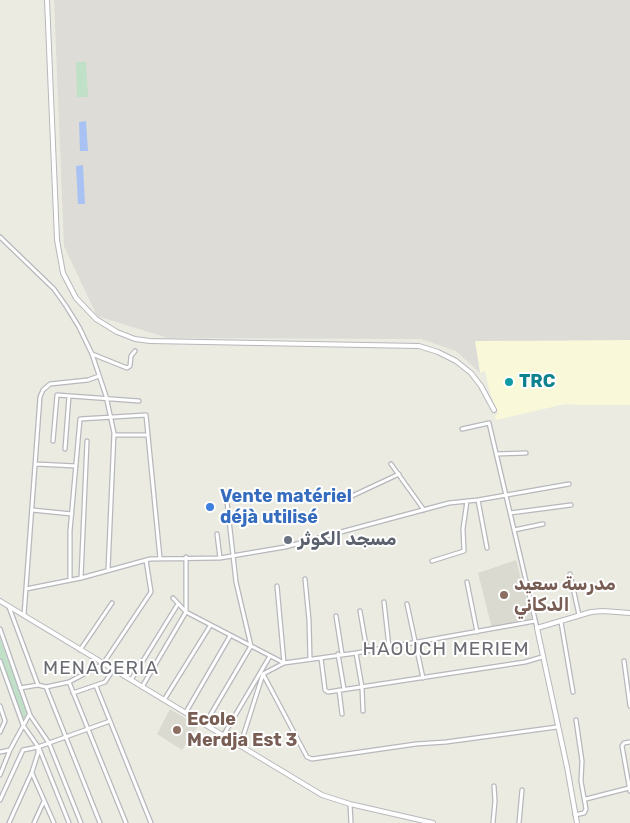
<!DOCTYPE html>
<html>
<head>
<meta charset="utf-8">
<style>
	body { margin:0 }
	canvas { display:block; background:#ebebe2 }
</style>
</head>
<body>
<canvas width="630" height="823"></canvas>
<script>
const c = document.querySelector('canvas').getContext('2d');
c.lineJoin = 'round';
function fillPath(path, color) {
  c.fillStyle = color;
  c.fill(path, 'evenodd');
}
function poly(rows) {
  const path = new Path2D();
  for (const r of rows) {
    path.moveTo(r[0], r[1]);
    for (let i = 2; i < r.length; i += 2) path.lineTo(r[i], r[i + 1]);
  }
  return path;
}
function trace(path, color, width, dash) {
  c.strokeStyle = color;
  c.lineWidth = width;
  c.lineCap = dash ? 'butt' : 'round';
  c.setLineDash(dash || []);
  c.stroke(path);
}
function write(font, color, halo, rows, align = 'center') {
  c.font = font + ' Rubik,Cairo,sans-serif';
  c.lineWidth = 4;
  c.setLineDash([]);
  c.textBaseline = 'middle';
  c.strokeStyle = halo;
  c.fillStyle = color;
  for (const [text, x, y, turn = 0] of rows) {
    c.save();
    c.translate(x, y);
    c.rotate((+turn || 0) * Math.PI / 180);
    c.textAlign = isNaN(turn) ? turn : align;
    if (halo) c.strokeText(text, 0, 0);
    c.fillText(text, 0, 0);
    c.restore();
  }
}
fillPath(poly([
	[630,340,630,405,584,405,565,404,496,420,495,416,498,413,490,393,485,371,480,373,475,341]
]), '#f9f9d9');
fillPath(poly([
	[54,0,630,0,630,340,475,341,480,373,456,351,421,339,168,338,97,316,64,246]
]), '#dddcd6');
fillPath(poly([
	[516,560,531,617,530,621,517,622,515,625,492,629,478,573],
	[170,709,198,726,182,750,157,734]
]), '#dbdad0');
fillPath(poly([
	[76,62,86,62,88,97,77,97],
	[0,638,27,712,26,717,23,719,0,658]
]), '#c1e0c8');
fillPath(poly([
	[86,121,88,151,80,151,79,122],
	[83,165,85,204,78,204,76,166]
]), '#a9c2f4');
const minor = poly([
	[0,237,54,289,66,306,79,327,92,354,106,396,114,433,108,570],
	[92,354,127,368,130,366,131,356,135,351],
	[462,429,489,423,537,628],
	[114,435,147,435],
	[53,441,57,395,139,401],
	[65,449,69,396],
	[496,454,526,453],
	[36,464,76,466],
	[391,464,424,510],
	[352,496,399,474],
	[478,500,487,548],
	[32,510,72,514],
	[510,513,571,505],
	[514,530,543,524],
	[217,534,220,558],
	[432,561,464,551,463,529,467,501],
	[570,574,579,615],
	[81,578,87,441],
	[305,579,309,620,310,659],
	[70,580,70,531,80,419,146,415,160,558],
	[467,582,477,632],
	[277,586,284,663,356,653,535,621],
	[26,589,81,578,150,559,220,558,285,547,449,503,478,500,569,484],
	[173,598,186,612,284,663,263,674,240,746],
	[384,602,389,647],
	[407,604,423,678],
	[9,607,38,685],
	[360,611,367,651],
	[24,615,40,397,43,390,50,384,88,380,99,376],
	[336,616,342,654],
	[561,622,573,692],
	[0,629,30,715,49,743,81,823],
	[80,650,112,603],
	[356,653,362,687,363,711],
	[338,654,344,689],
	[321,658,325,690,328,692,525,662,542,657],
	[0,661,23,725,39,748,69,823],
	[624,661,630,706],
	[263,674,307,757,312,759,416,744,446,742,557,727],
	[131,680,178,604],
	[69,682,103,664,151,592,146,560],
	[96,686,151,823],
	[46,687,100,823],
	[142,687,186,612,186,557],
	[20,688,38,685,46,687,69,682,126,823],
	[339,690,342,714],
	[73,693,105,682,113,670],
	[164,700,210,626],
	[0,706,5,721,0,732],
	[186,712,230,636],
	[205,724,251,646,236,582,226,493],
	[223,736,270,656],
	[630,742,624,743,622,746,630,791],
	[0,752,10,750],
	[32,773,54,823],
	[0,775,10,750,29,715],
	[586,799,629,788],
	[0,800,23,750,38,747,110,721],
	[350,804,351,823],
	[575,815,584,813,586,809,581,781,582,761,576,720],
	[9,823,32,772,38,753,38,748],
	[34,823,44,801],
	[493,823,495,801,494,786],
	[519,823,522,790]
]);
const tertiary = poly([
	[47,0,57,240,63,273,76,298,96,319,117,332,135,339,150,341,419,346,438,352,456,361,471,373,481,386,494,410],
	[0,601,322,795,350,804,433,823],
	[577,823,567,767,537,628,591,612,603,611,630,613]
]);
trace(minor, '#b7b8bd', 5.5);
trace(tertiary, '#b7b8bd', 6);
trace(minor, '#fff', 3);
trace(tertiary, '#fff', 4);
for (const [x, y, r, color] of [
	[509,382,5,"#0f9aa8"],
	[210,507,5,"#3f7fe0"],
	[288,540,5,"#6b7280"],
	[504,595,5,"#8d6e63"],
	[177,730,5,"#8d6e63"]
]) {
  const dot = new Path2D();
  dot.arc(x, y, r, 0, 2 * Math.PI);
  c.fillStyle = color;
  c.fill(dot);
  trace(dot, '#fff', 2);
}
write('bold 18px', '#0d838f', '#fff', [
	["TRC",519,382]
], 'left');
write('bold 18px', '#366cbe', '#fff', [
	["Vente matériel",220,497],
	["déjà utilisé",220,518]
], 'left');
write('bold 18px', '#5b616d', '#fff', [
	["مسجد الكوثر",298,540]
], 'left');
write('bold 18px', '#785e54', '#fff', [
	["مدرسة سعيد",514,585],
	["الدكاني",514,606],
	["Ecole",187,720],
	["Merdja Est 3",187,741]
], 'left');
c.letterSpacing = '1px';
write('19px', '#6b6d73', '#fff', [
	["HAOUCH MERIEM",446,650],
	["MENACERIA",101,669]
]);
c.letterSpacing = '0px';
</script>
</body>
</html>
